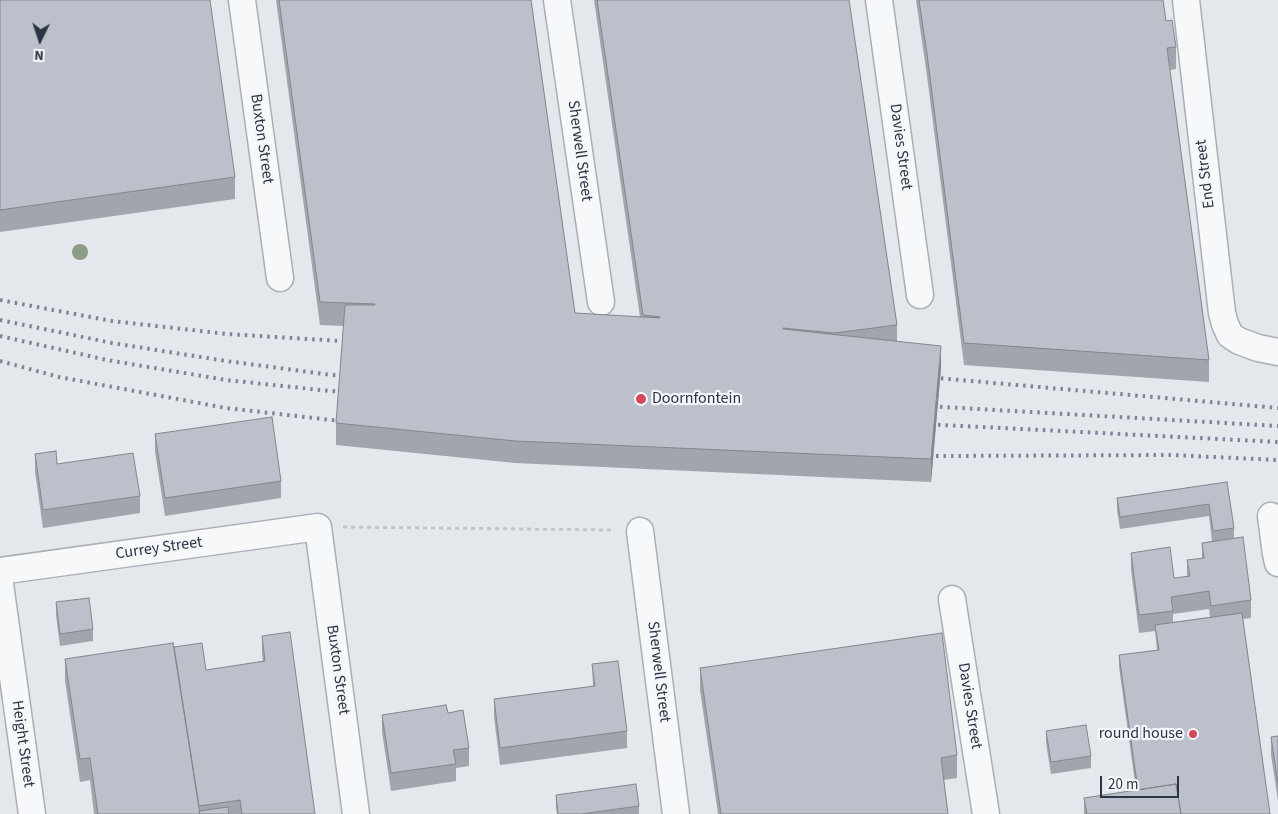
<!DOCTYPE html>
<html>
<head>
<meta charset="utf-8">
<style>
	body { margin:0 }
	#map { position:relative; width:1278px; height:814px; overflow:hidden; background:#e4e7ec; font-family:"Source Sans 3",sans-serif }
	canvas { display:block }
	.north { position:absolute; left:15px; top:15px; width:50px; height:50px; -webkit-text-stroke:4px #f4f6f9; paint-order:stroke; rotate:184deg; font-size:14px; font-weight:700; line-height:20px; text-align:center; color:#2b3445 }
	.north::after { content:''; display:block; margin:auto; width:18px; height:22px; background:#2b3445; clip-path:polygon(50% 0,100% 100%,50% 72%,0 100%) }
	.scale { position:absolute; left:1100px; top:776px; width:79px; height:22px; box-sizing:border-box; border:2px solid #2b3445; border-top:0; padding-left:6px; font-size:15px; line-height:18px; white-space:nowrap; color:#2b3445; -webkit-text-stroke:4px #f4f6f9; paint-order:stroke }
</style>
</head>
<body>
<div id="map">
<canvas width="1278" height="814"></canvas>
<div class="north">N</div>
<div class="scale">20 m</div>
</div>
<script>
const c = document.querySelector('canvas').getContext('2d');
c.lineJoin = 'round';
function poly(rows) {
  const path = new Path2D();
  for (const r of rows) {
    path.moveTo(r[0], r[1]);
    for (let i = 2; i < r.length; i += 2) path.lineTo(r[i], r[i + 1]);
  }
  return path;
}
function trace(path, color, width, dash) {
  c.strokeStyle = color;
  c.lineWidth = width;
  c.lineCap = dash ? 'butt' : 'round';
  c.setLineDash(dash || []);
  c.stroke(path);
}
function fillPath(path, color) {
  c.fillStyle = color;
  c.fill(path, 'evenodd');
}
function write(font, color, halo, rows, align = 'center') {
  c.font = font + ' "Source Sans 3",sans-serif';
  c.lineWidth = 4.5;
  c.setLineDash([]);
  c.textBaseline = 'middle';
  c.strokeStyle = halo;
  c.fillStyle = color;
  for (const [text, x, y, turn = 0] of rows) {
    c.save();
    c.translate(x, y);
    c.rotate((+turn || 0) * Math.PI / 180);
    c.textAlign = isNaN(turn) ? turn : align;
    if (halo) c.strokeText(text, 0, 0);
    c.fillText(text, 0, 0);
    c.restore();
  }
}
const minor = poly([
	[242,0,280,278],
	[557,0,601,302],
	[879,0,920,295],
	[1186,0,1222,313,1225,324,1230,335,1239,341,1258,348,1278,352],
	[1271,516,1276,554,1278,563],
	[640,531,676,814],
	[0,571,318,527,356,814],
	[0,584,32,814],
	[952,599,986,814]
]);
trace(minor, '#a9aeb7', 29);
trace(poly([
	[343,527,614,530]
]), '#c2c5cb', 3, [4, 4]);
trace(minor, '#f7f8fa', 26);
trace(poly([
	[0,300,112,321,227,334,357,342],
	[0,320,112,343,226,361,332,375,353,376],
	[0,336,107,360,226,380,330,391,352,392],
	[0,361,59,377,226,408,349,422],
	[926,377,1278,408],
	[925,406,1278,426],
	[923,424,1278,442],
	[921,456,945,456,1171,455,1278,460]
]), '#7d8696', 4, [2.5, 5]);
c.fillStyle = '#899d89';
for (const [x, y] of [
	[80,252]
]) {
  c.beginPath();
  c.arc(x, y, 8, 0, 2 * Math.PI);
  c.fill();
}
fillPath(poly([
	[0,0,235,177,235,199,0,232],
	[276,0,531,0,575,313,640,317,594,0,849,0,897,325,897,341,941,368,931,482,515,463,336,445,336,423,344,326,320,325],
	[916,0,1163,0,1166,21,1176,47,1176,69,1170,70,1209,360,1209,382,964,365,927,76],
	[155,434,281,481,281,498,165,516,155,452],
	[35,454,57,464,140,496,140,513,43,528,35,472],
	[1227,482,1234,528,1234,538,1251,600,1251,618,1243,619,1270,814,1084,814,1084,798,1136,790,1119,667,1119,655,1157,650,1155,631,1139,633,1131,570,1131,553,1174,578,1187,577,1187,560,1202,558,1202,543,1212,541,1209,516,1120,529,1117,510,1117,498],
	[1209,609,1210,617,1173,622,1173,614],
	[56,602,93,629,93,641,60,646,56,615],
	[262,636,315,814,94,814,90,780,80,782,65,681,65,659,174,647,206,670,263,662,262,654],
	[592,664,627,731,627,748,500,765,494,717,494,699,593,686],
	[700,668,957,755,957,778,944,780,948,814,718,814,700,690],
	[448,713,469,748,469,766,456,768,456,781,391,791,382,732,382,715],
	[1046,731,1091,756,1091,768,1051,774,1046,743],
	[1278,736,1278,801,1271,755,1271,737],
	[556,795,639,806,639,814,557,814,556,808]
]), '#a1a5ae');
fillPath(poly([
	[941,346,941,368,931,482,931,459]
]), '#83868d');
const building = poly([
	[0,0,210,0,235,177,0,210,0,0],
	[279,0,531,0,575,313,660,318,660,317,643,315,597,0,849,0,897,325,834,333,783,328,783,329,941,346,931,459,515,441,336,423,345,305,375,305,375,304,320,302,279,0],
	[919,0,1163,0,1166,21,1172,20,1176,47,1167,48,1209,360,964,343,927,54,919,0],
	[272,417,281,481,165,498,155,434,272,417],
	[56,451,57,464,133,453,140,496,43,510,35,454,56,451],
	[1227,482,1234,528,1213,531,1209,504,1120,517,1117,498,1227,482],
	[1243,537,1251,600,1211,606,1209,591,1171,597,1173,611,1139,615,1131,553,1170,547,1174,578,1190,576,1187,560,1204,558,1202,543,1243,537],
	[89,598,93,629,60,634,56,602,89,598],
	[1242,613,1270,814,1181,814,1176,784,1138,790,1119,655,1159,650,1155,625,1242,613],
	[290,632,315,814,242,814,240,800,199,806,174,647,202,643,206,670,265,661,262,636,290,632],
	[942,633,957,755,941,758,948,814,721,814,700,668,942,633],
	[173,643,200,814,98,814,90,758,80,759,65,659,173,643],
	[618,661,627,731,500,748,494,699,595,686,592,664,618,661],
	[446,705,448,713,463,710,469,748,453,750,456,764,391,773,382,715,446,705],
	[1086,725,1091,756,1051,762,1046,731,1086,725],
	[1278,736,1278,784,1271,737,1278,736],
	[636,784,639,806,581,814,558,814,556,795,636,784],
	[1176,784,1181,814,1087,814,1084,798,1176,784],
	[228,807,229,814,200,814,199,811,228,807]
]);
fillPath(building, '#bbc0ca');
trace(building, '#83868d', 1);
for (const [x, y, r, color] of [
	[641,399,6,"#d1495b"],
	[1193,734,5,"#d1495b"]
]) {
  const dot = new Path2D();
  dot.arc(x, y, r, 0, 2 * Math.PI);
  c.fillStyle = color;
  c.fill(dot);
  trace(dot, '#f4f6f9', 2);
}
write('16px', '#2b3445', '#f4f6f9', [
	["Buxton Street",261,139,82],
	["Davies Street",900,147,82],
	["Sherwell Street",579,151,82],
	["End Street",1206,174,-97],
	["Currey Street",159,549,-8],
	["Buxton Street",337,670,82],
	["Sherwell Street",658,672,83],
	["Davies Street",969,706,81],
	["Height Street",22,744,82]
]);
write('16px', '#2b3445', '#f4f6f9', [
	["Doornfontein",652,399],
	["round house",1183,734,"right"]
], 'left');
</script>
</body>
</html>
